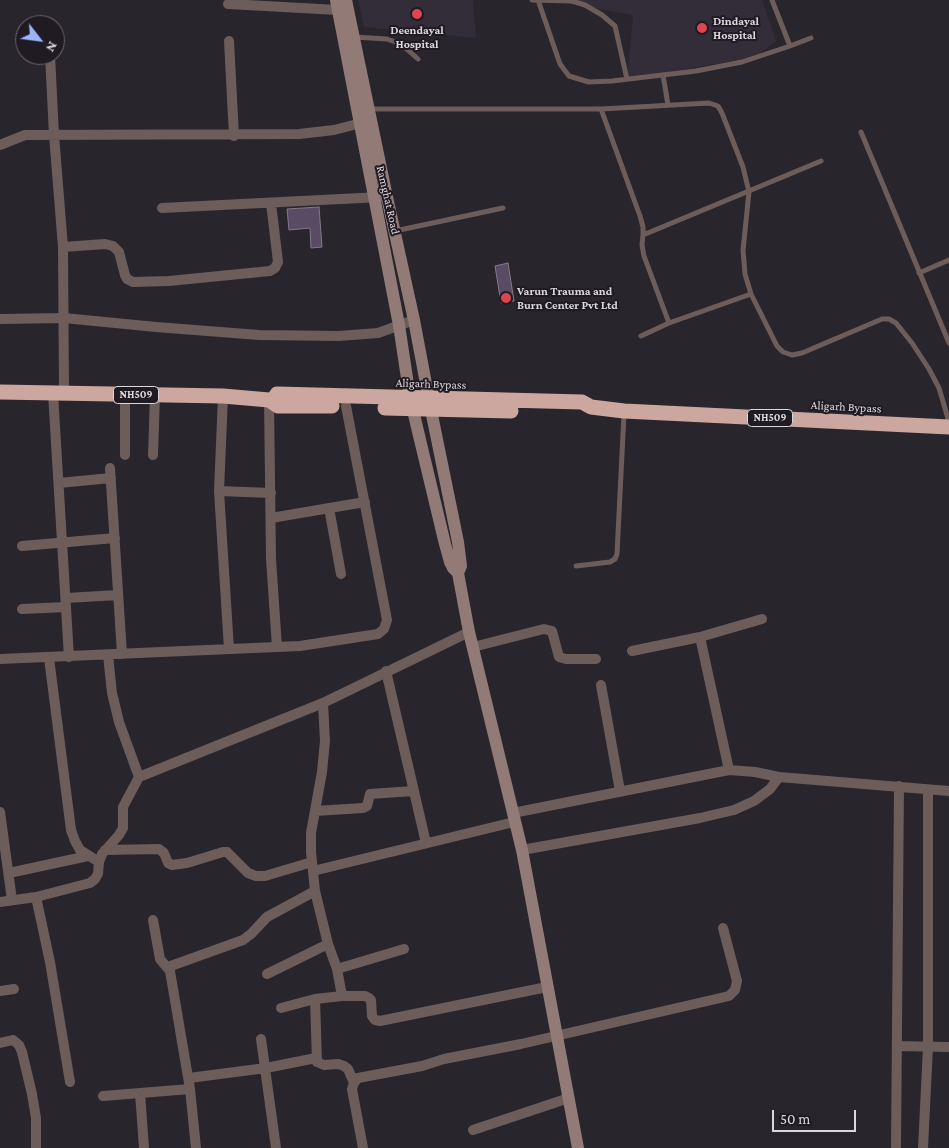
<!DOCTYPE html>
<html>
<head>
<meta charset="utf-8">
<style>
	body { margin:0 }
	#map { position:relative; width:949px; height:1148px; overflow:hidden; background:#29252c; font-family:"Crimson Pro",serif }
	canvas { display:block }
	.north { position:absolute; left:15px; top:15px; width:50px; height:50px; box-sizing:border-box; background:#201b23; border:1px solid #6b676d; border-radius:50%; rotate:120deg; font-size:14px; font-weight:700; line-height:20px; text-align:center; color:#dbd8dd }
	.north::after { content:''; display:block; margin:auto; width:18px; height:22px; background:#9bb4fd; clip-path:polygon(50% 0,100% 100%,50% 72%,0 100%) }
	.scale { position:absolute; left:772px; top:1110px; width:84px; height:22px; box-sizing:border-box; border:2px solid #dbd8dd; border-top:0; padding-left:6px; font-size:15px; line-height:18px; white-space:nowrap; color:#dbd8dd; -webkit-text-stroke:4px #201b23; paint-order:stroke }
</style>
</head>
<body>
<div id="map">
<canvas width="949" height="1148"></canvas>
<div class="north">N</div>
<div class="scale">50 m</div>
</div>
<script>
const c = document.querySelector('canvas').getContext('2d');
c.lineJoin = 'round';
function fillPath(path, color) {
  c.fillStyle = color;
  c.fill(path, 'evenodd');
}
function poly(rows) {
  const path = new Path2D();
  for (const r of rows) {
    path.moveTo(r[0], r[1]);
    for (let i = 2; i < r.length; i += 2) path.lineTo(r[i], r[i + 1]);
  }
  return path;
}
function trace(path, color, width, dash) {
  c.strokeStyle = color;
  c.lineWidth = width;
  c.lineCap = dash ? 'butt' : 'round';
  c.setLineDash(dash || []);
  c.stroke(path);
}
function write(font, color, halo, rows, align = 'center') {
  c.font = font + ' "Crimson Pro",serif';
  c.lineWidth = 4;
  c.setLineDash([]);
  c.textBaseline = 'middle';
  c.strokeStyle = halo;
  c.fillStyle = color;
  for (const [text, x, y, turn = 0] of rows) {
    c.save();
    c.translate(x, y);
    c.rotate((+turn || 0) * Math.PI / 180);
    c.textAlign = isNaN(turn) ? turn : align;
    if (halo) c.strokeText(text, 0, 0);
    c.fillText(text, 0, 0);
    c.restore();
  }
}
fillPath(poly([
	[358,0,473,0,476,38,364,27],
	[547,0,762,0,776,41,756,57,627,79,633,15]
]), '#332c39');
const building = poly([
	[319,207,322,247,311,248,310,228,289,230,287,209,319,207],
	[508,263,514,301,501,303,495,266,508,263]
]);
fillPath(building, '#5a4b64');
trace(building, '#817b85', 1);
trace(poly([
	[532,0,572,1,585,5,602,15,615,26,627,79],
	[538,0,560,64,569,76,589,82,612,81,696,71,742,62,790,46,811,38],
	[772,0,790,46],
	[354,37,387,39,401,44,418,59],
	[663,75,668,105],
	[369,109,601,109,709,103,718,106,722,113,743,167,749,192,743,250,745,274,751,294,777,346,783,352,792,355,802,353,882,319,889,319,896,323,912,343,929,369,939,388,949,422],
	[601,109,640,216,643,227,643,235],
	[861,132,949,343],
	[395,231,503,208],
	[919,273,949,260],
	[751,294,669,323,644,256,642,245,643,235,821,161],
	[641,336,669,323],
	[576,566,610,562,615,559,617,554,624,414]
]), '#6c5d5a', 5);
trace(poly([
	[228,4,338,10],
	[229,41,234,136],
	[50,55,54,135,63,247,64,393],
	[0,145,25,135,299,134,334,130,365,122],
	[162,208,381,197],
	[63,247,105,244,113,246,119,252,125,275,127,279,133,282,169,281,270,271,275,268,278,262,271,203],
	[0,319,64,318,156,327,259,335,339,336,378,333,414,320],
	[53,393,69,657],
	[125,394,125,455],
	[223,396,219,491,271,493],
	[269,400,271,559,277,647],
	[153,455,155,395],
	[110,468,122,654],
	[59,483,111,478],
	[219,491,229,649],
	[329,508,341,574],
	[271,518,365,502],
	[22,546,115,538],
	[66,598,118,595],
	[22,609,66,607],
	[473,647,544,629,552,631,559,657,566,659,596,659],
	[632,651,700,637,762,619],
	[49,658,71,830,75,841,80,850,99,862],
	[0,659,300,646,378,634,384,629,387,620,346,406],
	[386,671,426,843],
	[601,685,620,791],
	[729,770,755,772,779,777,949,791],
	[139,777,323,703,469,632],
	[315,811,363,808,367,806,370,794,414,791],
	[0,812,12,900],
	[513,813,729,770,700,637],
	[105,850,159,849,164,853,168,863,172,865,187,863,223,852,227,852,248,873,256,876,265,876,312,862],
	[522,850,700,818,734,810,754,801,770,789,779,777],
	[313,871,514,822],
	[9,873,88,856],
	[36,897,50,962,70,1082],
	[0,902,36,897,90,883,95,879,98,874,99,862,102,854,119,835,123,828,123,807,139,777,119,722,112,693,108,655],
	[153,920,160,959,170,971,190,1089,196,1148],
	[328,944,337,969],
	[168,967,243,940,251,934,267,917,315,891,311,852,311,833,322,772,325,741,323,703],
	[267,974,328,944,315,891],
	[0,991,14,989],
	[342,996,365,996,369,998,371,1000,372,1016,375,1020,380,1021,547,987],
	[315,999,317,1062,324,1065,338,1064,344,1066,348,1069,354,1083],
	[281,1008,315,999,342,996,337,969,404,949],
	[261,1039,276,1148],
	[0,1043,13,1040,19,1045,22,1052,32,1094,36,1118,36,1148],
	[897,1046,949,1047],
	[189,1078,266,1068,316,1058],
	[140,1093,144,1148],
	[103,1096,190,1089],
	[473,1130,569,1098],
	[363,1148,352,1089,354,1083,358,1078,422,1066,444,1059,521,1044,729,996,735,990,737,981,723,928],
	[896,1148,899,786],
	[923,1148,928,1047,928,790]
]), '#6c5d5a', 10);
trace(poly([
	[336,0,399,325,410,398,445,544,450,562,453,568,458,573],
	[346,0,387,197,414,320,431,410,458,542,461,566,458,573,469,632,522,850,578,1148]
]), '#927b76', 12);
trace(poly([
	[0,392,223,396,269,400,278,406,332,406],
	[272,401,277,394,582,402,591,407,624,411,949,427],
	[385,408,511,411]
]), '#cba79f', 15);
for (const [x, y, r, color] of [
	[417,14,6,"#e0444e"],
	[702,28,6,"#e0444e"],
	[506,298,6,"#e0444e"]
]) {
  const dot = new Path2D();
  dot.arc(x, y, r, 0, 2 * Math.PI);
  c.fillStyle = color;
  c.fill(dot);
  trace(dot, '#201b23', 2);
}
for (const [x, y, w] of [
	[136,395,45],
	[770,418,45]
]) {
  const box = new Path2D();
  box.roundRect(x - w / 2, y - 8.5, w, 17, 4);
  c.fillStyle = '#201b23';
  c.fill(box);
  trace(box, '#dbd8dd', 1);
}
write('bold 11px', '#dbd8dd', null, [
	["NH509",136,395],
	["NH509",770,418]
]);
write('bold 12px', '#dbd8dd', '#201b23', [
	["Dindayal",713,21],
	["Hospital",713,35],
	["Deendayal",417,30,"center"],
	["Hospital",417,44,"center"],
	["Varun Trauma and",517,291],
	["Burn Center Pvt Ltd",517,305]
], 'left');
write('12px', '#dbd8dd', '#201b23', [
	["Ramghat Road",388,200,77],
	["Aligarh Bypass",431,384,2],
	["Aligarh Bypass",846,407,3]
]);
</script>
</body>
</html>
